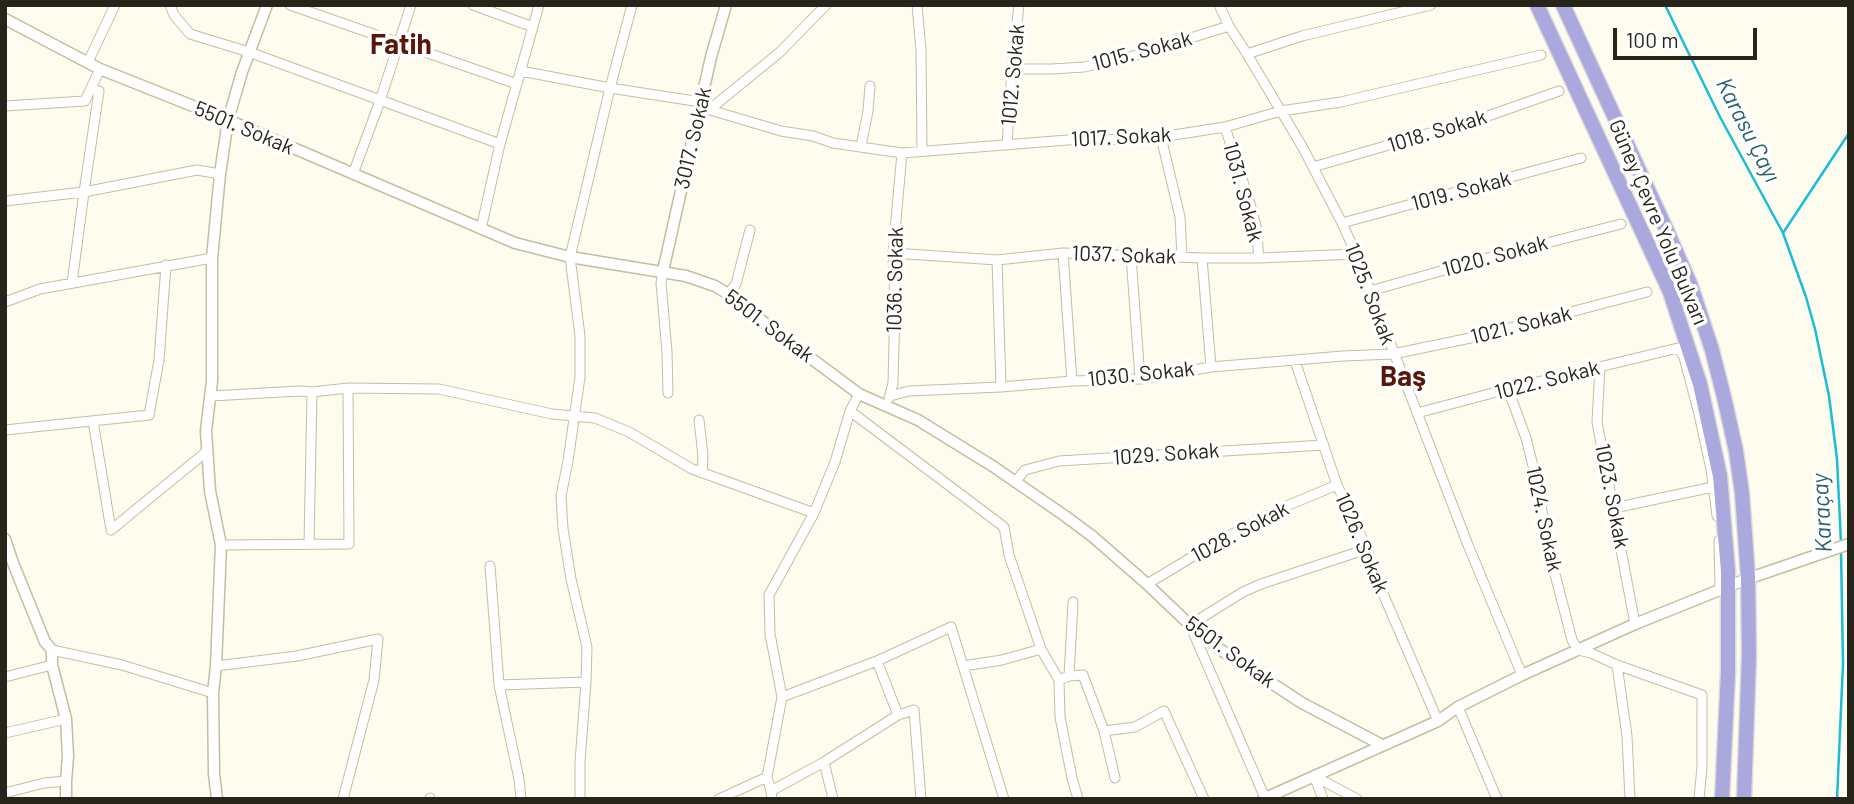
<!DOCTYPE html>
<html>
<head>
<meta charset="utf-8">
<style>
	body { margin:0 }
	#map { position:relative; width:1854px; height:804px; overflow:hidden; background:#fefbef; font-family:Barlow,sans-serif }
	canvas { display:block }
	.frame { position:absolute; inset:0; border:7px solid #272419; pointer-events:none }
	.scale { position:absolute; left:1613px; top:28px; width:144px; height:32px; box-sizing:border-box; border:4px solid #272419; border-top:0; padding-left:9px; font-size:21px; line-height:24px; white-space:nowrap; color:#272419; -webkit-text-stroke:5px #fff; paint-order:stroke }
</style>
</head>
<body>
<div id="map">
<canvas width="1854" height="804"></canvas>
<div class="frame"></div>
<div class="scale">100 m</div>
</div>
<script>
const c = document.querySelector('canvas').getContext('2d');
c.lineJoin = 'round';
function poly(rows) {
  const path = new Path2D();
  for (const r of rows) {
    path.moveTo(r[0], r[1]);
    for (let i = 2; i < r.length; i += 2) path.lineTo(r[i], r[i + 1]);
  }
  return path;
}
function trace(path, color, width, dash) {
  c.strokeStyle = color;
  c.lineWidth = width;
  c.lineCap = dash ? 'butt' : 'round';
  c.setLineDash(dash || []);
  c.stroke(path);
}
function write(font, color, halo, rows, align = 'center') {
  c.font = font + ' Barlow,sans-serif';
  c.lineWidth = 7;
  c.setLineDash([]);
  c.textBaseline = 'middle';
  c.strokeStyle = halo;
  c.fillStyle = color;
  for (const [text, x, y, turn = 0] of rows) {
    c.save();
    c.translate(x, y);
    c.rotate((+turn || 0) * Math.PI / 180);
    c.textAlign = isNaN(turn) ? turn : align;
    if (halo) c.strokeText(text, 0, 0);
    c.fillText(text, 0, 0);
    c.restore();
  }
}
trace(poly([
	[1665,5,1720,117,1783,233,1806,297,1815,329,1829,396,1837,459,1841,543],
	[1783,233,1849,133],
	[1837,799,1843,664,1841,550]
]), '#19bdd7', 2.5);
const minor = poly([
	[170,5,174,15,190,34,249,52,500,144],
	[290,5,517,84],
	[473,5,533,27],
	[917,5,921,50,922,151],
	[1219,5,1229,26,1247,54,1303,148,1342,223,1356,254,1468,545,1522,675],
	[1247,54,1302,36,1431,5],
	[88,62,115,5],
	[1012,69,1052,69,1084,67,1130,57,1229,26],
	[521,71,610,88,701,102],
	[5,106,85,101,100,69],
	[700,107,781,131,813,136,833,143,902,153,1080,139,1103,140,1161,137,1225,127,1281,111,1341,102,1541,55],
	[709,110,780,52,826,5],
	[1225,127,1249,200,1256,226,1259,258],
	[1161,137,1180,217,1182,257],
	[1007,145,1012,69,1019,5],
	[861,146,868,111,870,86],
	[1313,167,1485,117,1559,91],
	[353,174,380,101,411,5],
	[5,201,84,192,99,91,91,89],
	[1342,223,1581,158],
	[481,229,500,144,539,5],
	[893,253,997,260,1063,253,1202,258,1259,258,1356,254],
	[1063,253,1072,381],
	[1131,256,1140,379],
	[1202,258,1211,367],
	[997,260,1001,387],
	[663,271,661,283,667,352,668,393],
	[72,283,84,192,197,170,220,174],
	[1370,291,1476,261,1621,224],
	[728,294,736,284,750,230],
	[5,302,40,289,212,258],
	[1295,361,1337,485,1367,549,1378,582,1438,721],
	[1600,367,1597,422,1635,624],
	[1508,389,1526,438,1536,478,1550,555,1572,640,1578,650,1591,653,1617,665,1702,695,1702,767,1699,799],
	[211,396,300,391,312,392,348,388,439,389,552,414,595,418,629,432,692,469,814,513],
	[890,396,909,391,1001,387,1072,381,1140,379,1211,367,1343,356,1393,354,1475,337,1647,292],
	[889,398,893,383,895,305,893,253,902,153],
	[850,411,1004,527,1009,555,1041,649,1059,680],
	[1417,413,1508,389,1678,348,1684,357,1699,414,1711,469,1717,516],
	[699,420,703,456,702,473],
	[93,421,111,530,206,452],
	[5,430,149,415,159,360,166,265],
	[1016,481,1025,470,1059,461,1324,445],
	[1614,508,1713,487],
	[1719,541,1720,590],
	[309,544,312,392],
	[221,545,349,544,348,388],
	[490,566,499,685],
	[1147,584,1217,542,1284,507,1337,485],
	[1073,602,1069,676,1059,680,1060,717,1072,778,1078,799],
	[52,650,122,665,213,693],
	[877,661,898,715],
	[1617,665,1627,736,1630,799],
	[216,666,297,656,378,639,374,680,343,799],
	[963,666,1002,660,1041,649],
	[1069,676,1083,675,1104,731,1135,727,1164,711,1204,799],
	[5,677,52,665],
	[782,697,877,661,951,627,1004,799],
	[1458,707,1497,799],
	[1104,731,1115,778],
	[5,733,66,719],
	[824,762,833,799],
	[1314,776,1357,799],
	[1314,776,1323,799],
	[771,791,767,777,782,697,770,634,769,595,814,513,835,462,850,411,859,394],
	[5,793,44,783,66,781],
	[430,798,430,799],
	[1265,798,1190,625,1243,592,1261,584,1367,549],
	[521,799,519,779,499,685,586,682],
	[580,799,580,762,586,682,587,647,571,579,563,529,561,496,568,461,580,377,580,336,570,257,610,88,632,5],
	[719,799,767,777],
	[772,799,771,791,824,762,898,715,914,710,921,799]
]);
const tertiary = poly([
	[5,19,100,69,228,120,515,243,570,257,686,276,715,286,735,298,773,330,859,394,918,420,994,467,1065,516,1092,536,1147,584,1190,625,1218,648,1302,703,1382,745],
	[663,271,711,57,726,5],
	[5,539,13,563,45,642,52,650,52,665,66,719,68,756,66,781,66,799],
	[217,799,214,774,213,693,216,666,221,545,210,491,206,431,212,381,212,258,220,174,228,120,242,72,267,5],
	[1263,799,1438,721,1458,707,1522,675,1635,624,1747,579,1849,544]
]);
const trunk = poly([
	[1537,5,1670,292,1700,384,1720,476,1728,571,1728,672,1722,799],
	[1563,5,1667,231,1691,286,1712,350,1724,397,1736,451,1742,493,1748,577,1749,655,1744,799]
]);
trace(minor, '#c4bea1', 11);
trace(tertiary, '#c4bea1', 13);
trace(trunk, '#dcdcda', 17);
trace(minor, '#fff', 9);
trace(tertiary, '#fff', 10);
trace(trunk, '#aba8de', 14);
write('21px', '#272419', '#fff', [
	["1015. Sokak",1142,51,-15],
	["1012. Sokak",1013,75,-85],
	["5501. Sokak",244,128,23],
	["1018. Sokak",1437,131,-17],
	["1017. Sokak",1121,137,-3],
	["3017. Sokak",693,138,-77],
	["1019. Sokak",1461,191,-15],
	["1031. Sokak",1243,192,75],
	["Güney Çevre Yolu Bulvarı",1658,222,67],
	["1037. Sokak",1124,255,2],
	["1020. Sokak",1495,256,-15],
	["1036. Sokak",895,280,-89],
	["1025. Sokak",1370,294,69],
	["1021. Sokak",1521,325,-14],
	["5501. Sokak",769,326,37],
	["1030. Sokak",1141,374,-6],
	["1022. Sokak",1547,380,-14],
	["1029. Sokak",1166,454,-4],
	["1023. Sokak",1612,496,79],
	["1024. Sokak",1544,519,78],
	["1028. Sokak",1240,532,-28],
	["1026. Sokak",1362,543,67],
	["5501. Sokak",1230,652,36]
]);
write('italic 23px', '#255f69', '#fff', [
	["Karasu Çayı",1748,130,63],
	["Karaçay",1822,513,-93]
]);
write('bold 28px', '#59170a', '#fff', [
	["Fatih",401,45],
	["Baş",1403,377]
]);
</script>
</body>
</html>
